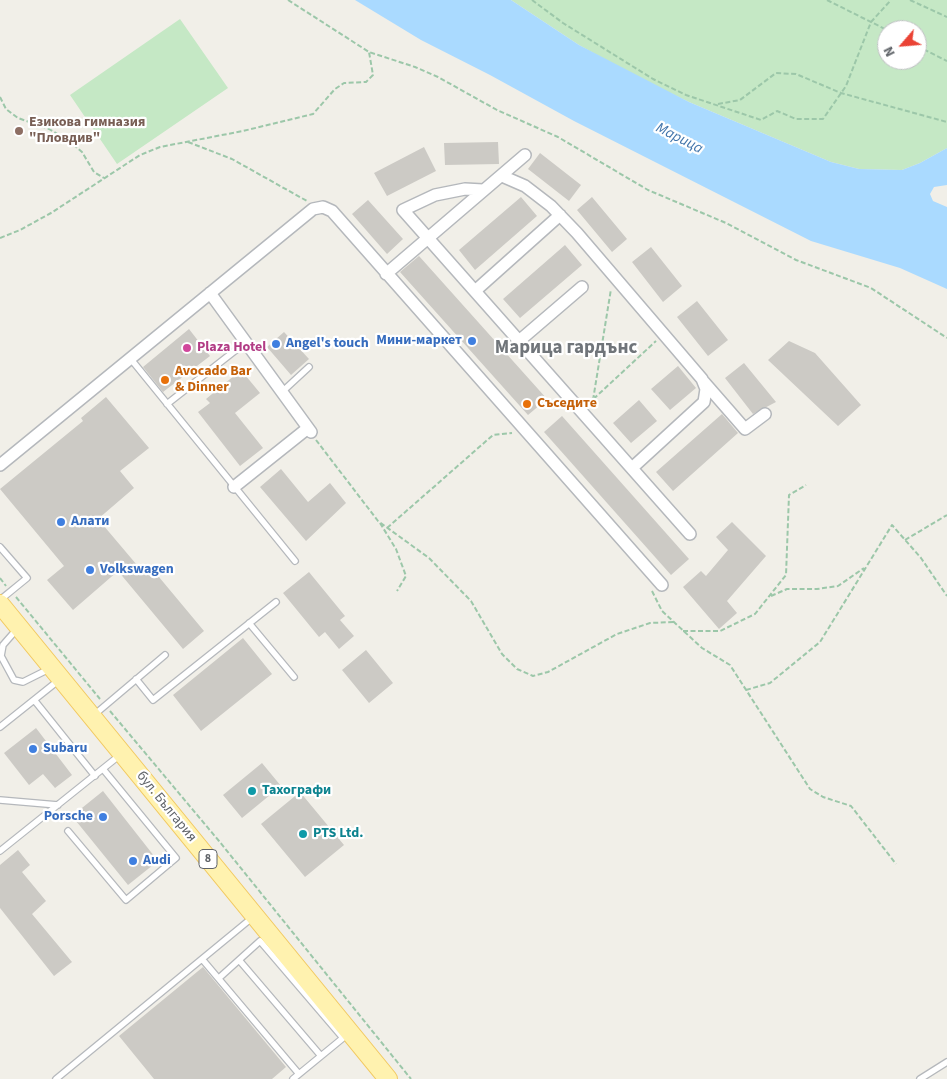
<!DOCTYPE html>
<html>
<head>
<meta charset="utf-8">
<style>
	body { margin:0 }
	#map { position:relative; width:947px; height:1079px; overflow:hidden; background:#f1efe8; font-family:"Source Sans 3",sans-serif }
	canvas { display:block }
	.north { position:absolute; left:877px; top:20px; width:50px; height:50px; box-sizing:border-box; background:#fff; border:1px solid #bfc1c3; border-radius:50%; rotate:243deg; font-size:14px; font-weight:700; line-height:20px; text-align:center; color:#5f6368 }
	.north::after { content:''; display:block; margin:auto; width:18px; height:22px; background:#ea4335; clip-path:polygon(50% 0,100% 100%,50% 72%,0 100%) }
</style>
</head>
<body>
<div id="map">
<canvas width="947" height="1079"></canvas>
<div class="north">N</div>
</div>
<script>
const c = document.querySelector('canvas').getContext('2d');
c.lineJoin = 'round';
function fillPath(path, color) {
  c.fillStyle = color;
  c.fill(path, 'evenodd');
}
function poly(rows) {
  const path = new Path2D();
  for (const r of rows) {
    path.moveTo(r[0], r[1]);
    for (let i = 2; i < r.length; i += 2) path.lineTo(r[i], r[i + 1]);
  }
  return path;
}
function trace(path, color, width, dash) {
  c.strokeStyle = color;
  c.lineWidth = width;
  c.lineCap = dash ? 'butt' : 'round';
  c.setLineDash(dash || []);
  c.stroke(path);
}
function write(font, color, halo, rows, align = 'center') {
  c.font = font + ' "Source Sans 3",sans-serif';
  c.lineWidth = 4.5;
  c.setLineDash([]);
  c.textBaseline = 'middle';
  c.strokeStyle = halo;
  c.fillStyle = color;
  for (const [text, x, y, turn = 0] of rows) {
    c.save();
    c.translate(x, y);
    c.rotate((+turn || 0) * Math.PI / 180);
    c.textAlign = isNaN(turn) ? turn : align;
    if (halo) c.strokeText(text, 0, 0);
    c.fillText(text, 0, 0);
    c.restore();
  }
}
fillPath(poly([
	[511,0,947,0,947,148,920,163,902,170,859,169,831,162,689,102,635,76,579,45],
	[887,30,917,30,917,60,887,60],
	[180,19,228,88,117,164,70,95]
]), '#c5e8c5');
fillPath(poly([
	[355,0,511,0,579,45,689,102,831,162,859,169,902,170,920,163,947,148,947,185,934,187,930,194,933,201,947,207,947,289,900,268,811,241,574,121,490,75,421,40]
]), '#aadaff');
fillPath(poly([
	[498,142,499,164,445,165,444,143],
	[424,147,436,171,387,196,374,173],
	[540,153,581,185,569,201,528,169],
	[521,197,537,216,475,270,459,250],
	[592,197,627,239,612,252,577,210],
	[368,200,403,239,387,254,352,214],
	[565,245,582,265,520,318,503,299],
	[651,247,682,286,663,302,632,262],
	[419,256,547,399,528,415,400,272],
	[697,301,728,340,708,356,677,317],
	[189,329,210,356,163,392,143,367],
	[284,332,309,359,291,375,267,347],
	[789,341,815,353,861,405,838,426,768,360],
	[744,363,776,402,753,414,725,378],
	[678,366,696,388,670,410,651,389],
	[241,370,260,393,235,413,263,448,240,466,198,412,210,403,206,399],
	[106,397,149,448,120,471,134,488,98,519,142,571,149,565,204,631,183,649,118,571,73,610,47,580,64,566,0,489,83,421,81,418],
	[639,400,657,421,631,443,613,423],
	[722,414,738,433,673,491,656,472],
	[562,416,689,559,671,575,544,432],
	[281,469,308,502,330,483,346,503,306,541,260,487],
	[732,522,766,556,727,601,737,613,719,629,683,587,701,571,706,576,728,550,716,537],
	[309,572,345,616,340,620,354,636,339,649,325,632,319,637,283,593],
	[243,638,272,674,201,731,173,695],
	[366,650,393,683,369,703,342,670],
	[36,728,72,775,55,788,43,774,29,785,4,753],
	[262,763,281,786,242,818,223,795],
	[103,791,158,861,128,885,72,816],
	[300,792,344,845,305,877,261,824],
	[18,850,30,865,22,872,46,901,32,914,72,962,54,976,0,908,0,865],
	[203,967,286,1067,272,1079,154,1079,119,1036]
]), '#cccac5');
const lane = poly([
	[130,358,295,561],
	[283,391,309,367],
	[167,404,246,342],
	[0,547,27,578,0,600],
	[249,623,294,677],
	[17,629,3,645,1,656,14,680,23,682,49,669],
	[136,679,153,700,276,602],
	[35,701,95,776],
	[94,715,165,655],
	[0,727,59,680],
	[0,800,58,805],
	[68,831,126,900,176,858,103,769],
	[0,851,120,755],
	[202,959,299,1074],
	[239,960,321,1056],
	[219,978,260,941,343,1038,293,1079],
	[56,1079,253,917],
	[920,1079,947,1062]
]);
const street = poly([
	[502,176,525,186,551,206,577,233,702,379,706,389,704,402,632,468],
	[483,190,465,189,435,195,403,210,690,534],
	[386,274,525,155],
	[475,291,560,215],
	[210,293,311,432],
	[519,341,582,287],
	[704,382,745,429,765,414],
	[0,465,313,209,323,207,332,211,662,585],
	[234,487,308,428]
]);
const primary = poly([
	[0,604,388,1079]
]);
trace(lane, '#b5b8bc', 8);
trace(street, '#b5b8bc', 14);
trace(primary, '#f2c960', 20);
trace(poly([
	[288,0,369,52,415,67,438,77,497,110,558,137,648,190,726,223,796,260,871,288,947,338],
	[532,0,563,23,653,79,686,95,761,120,777,111,796,119,823,119,846,86,871,22,891,0],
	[827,0,887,30],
	[910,0,947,17],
	[917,46,947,61],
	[0,97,6,109,18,118,49,129,68,140,82,152,94,172,104,178],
	[718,104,740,100,776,73,796,74,841,93,947,122],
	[188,142,232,159,307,201],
	[0,238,20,230,51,213,140,155,160,147,243,131,313,114,335,89,344,83,366,82,373,75,369,52],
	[593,400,611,289],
	[588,404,656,341],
	[316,440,378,521,429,558,471,601,502,654,517,669,533,676,548,672,617,634,650,623,674,622],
	[380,523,396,549,406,576,397,591],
	[387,528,493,435,512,433],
	[905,540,947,515],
	[0,578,6,586],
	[652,591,662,611,702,648,730,665,810,789,823,797,851,806,896,864],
	[771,596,787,589,817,589,838,586,864,568],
	[16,597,100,699],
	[683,631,720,631,755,614,786,575,789,495,806,485],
	[746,690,770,683,820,642,892,525,921,558,947,596],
	[110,711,219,841,411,1079]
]), '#9cc7a9', 2, [5, 2.5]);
trace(lane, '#fff', 5.5);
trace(street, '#fff', 11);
trace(primary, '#fff2af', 18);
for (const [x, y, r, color] of [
	[19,131,5,"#8d6e63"],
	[472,341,5,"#3f7fe0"],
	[276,344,5,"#3f7fe0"],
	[187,348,5,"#d1479c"],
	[165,380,5,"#e8710a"],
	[527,404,5,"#e8710a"],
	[61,522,5,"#3f7fe0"],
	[90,570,5,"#3f7fe0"],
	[33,749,5,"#3f7fe0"],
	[252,791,5,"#0f9aa8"],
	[103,817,5,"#3f7fe0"],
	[303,834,5,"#0f9aa8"],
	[133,861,5,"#3f7fe0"]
]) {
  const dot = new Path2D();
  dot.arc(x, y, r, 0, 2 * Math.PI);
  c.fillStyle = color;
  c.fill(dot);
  trace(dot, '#fff', 2);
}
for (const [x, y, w] of [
	[208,859,18]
]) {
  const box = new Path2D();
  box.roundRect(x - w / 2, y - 9.5, w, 19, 4);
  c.fillStyle = '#fff';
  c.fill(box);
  trace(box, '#5f6368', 1);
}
write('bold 12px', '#5f6368', null, [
	["8",208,859]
]);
write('bold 14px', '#785e54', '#fff', [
	["Езикова гимназия",29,123],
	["\"Пловдив\"",29,139]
], 'left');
write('bold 14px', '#366cbe', '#fff', [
	["Мини-маркет",462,341,"right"],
	["Angel's touch",286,344],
	["Алати",71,522],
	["Volkswagen",100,570],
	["Subaru",43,749],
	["Porsche",93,817,"right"],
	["Audi",143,861]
], 'left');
write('bold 14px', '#b23c85', '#fff', [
	["Plaza Hotel",197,348]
], 'left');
write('bold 14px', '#c56008', '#fff', [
	["Avocado Bar",175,372],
	["& Dinner",175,388],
	["Съседите",537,404]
], 'left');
write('bold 14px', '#0d838f', '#fff', [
	["Тахографи",262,791],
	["PTS Ltd.",313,834]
], 'left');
write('14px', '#5f6368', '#fff', [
	["бул. България",166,807,51]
]);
write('italic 15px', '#4174aa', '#fff', [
	["Марица",679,139,27]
]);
write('bold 19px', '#70757a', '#fff', [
	["Марица гардънс",566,349]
]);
</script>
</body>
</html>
